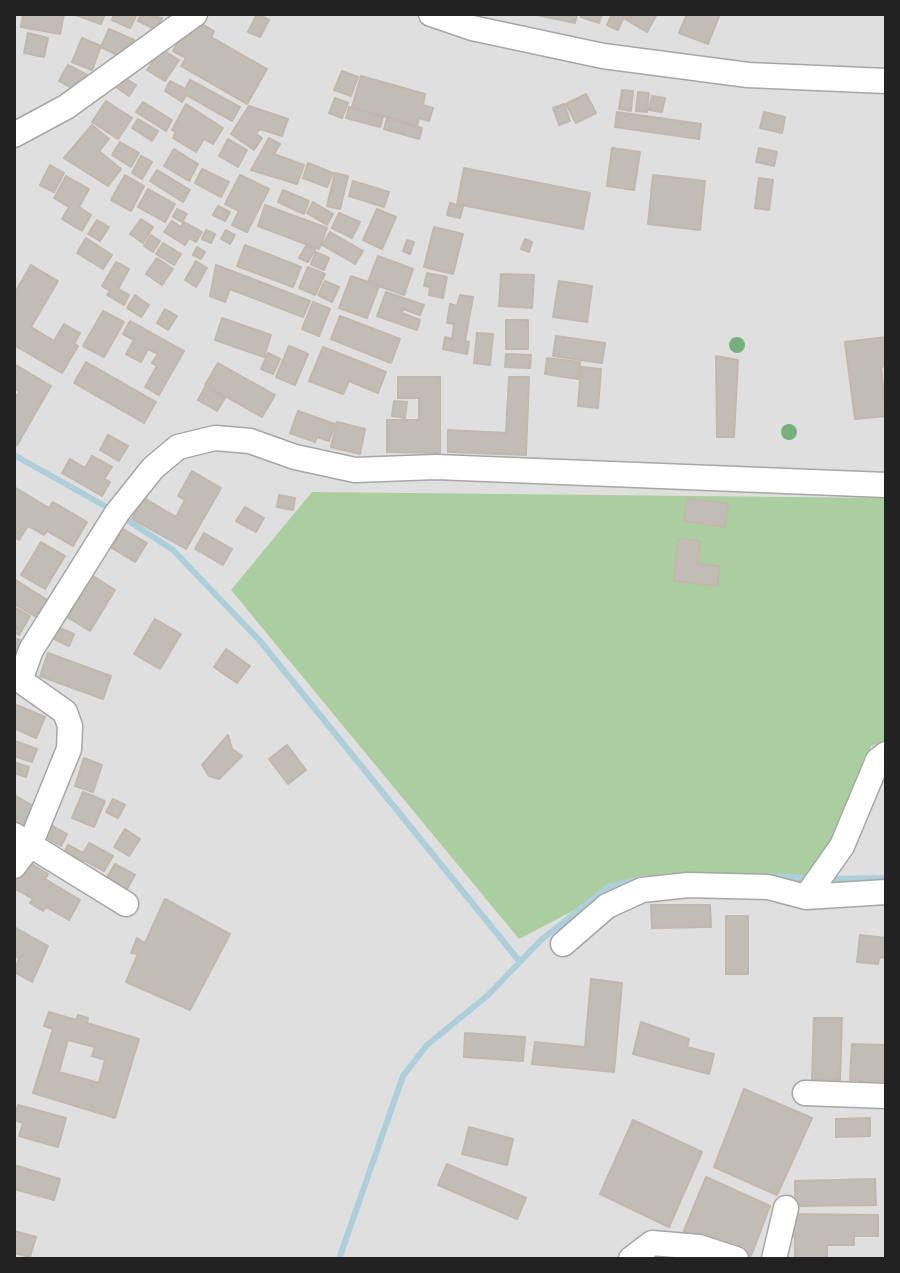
<!DOCTYPE html>
<html>
<head>
<meta charset="utf-8">
<style>
	body { margin:0 }
	#map { position:relative; width:900px; height:1273px; overflow:hidden; background:#f1efe9; font-family:"IBM Plex Sans",sans-serif }
	canvas { display:block }
	.frame { position:absolute; inset:0; border:16px solid #222; pointer-events:none }
</style>
</head>
<body>
<div id="map">
<canvas width="900" height="1273"></canvas>
<div class="frame"></div>
</div>
<script>
const c = document.querySelector('canvas').getContext('2d');
c.lineJoin = 'round';
function fillPath(path, color) {
  c.fillStyle = color;
  c.fill(path, 'evenodd');
}
function poly(rows) {
  const path = new Path2D();
  for (const r of rows) {
    path.moveTo(r[0], r[1]);
    for (let i = 2; i < r.length; i += 2) path.lineTo(r[i], r[i + 1]);
  }
  return path;
}
function trace(path, color, width, dash) {
  c.strokeStyle = color;
  c.lineWidth = width;
  c.lineCap = dash ? 'butt' : 'round';
  c.setLineDash(dash || []);
  c.stroke(path);
}
fillPath(poly([
	[14,14,886,14,886,1259,14,1259]
]), '#e0dfdf');
fillPath(poly([
	[312,492,886,498,886,741,871,746,816,883,634,879,519,939,231,590]
]), '#abcea1');
trace(poly([
	[14,455,112,510],
	[121,516,173,550,260,641,520,962],
	[768,876,813,878],
	[828,879,886,878],
	[339,1259,403,1076,427,1045,487,996,541,940,608,887,645,878]
]), '#adcedb', 6);
const building = poly([
	[23,14,64,14,60,34,21,27,23,14],
	[73,14,105,14,101,24,73,14],
	[114,14,137,14,130,28,112,20,114,14],
	[141,14,162,18,157,30,138,21,141,14],
	[257,14,269,20,260,37,248,32,257,14],
	[532,14,577,14,575,23,532,14],
	[582,14,602,14,599,23,581,17,582,14],
	[612,14,625,14,618,30,607,25,612,14],
	[628,14,657,14,647,32,625,19,628,14],
	[687,14,720,14,708,44,679,33,687,14],
	[192,18,214,31,211,37,267,69,247,104,181,66,186,58,173,51,192,18],
	[109,29,134,40,125,59,101,47,109,29],
	[28,33,48,38,44,57,24,53,28,33],
	[82,38,101,46,92,70,72,62,82,38],
	[161,49,179,60,165,81,147,70,161,49],
	[68,65,87,75,77,91,59,81,68,65],
	[342,71,358,77,351,96,334,90,342,71],
	[122,76,136,85,129,96,116,87,122,76],
	[361,76,425,94,423,105,433,108,429,121,419,118,417,126,352,107,361,76],
	[190,80,240,107,232,121,186,95,182,102,165,91,170,81,185,89,190,80],
	[622,90,633,91,631,111,619,109,622,90],
	[638,92,649,93,647,112,636,111,638,92],
	[586,94,596,113,576,123,566,104,586,94],
	[652,96,665,98,662,112,649,110,652,96],
	[335,98,348,103,342,118,329,113,335,98],
	[106,101,132,118,118,139,92,122,106,101],
	[143,102,172,120,166,131,136,112,143,102],
	[186,104,223,128,213,144,204,139,196,152,173,138,176,132,172,130,186,104],
	[564,104,570,121,559,125,553,108,564,104],
	[249,106,288,119,282,136,260,129,256,134,262,138,254,150,231,134,249,106],
	[349,107,383,117,380,127,346,118,349,107],
	[617,112,701,124,699,139,615,127,617,112],
	[764,112,785,117,782,133,760,128,764,112],
	[387,118,422,128,419,139,384,129,387,118],
	[138,119,158,131,152,141,132,128,138,119],
	[92,125,109,139,99,151,121,169,108,186,64,158,92,125],
	[269,138,280,144,274,154,304,165,297,184,251,170,269,138],
	[228,139,247,150,238,167,219,156,228,139],
	[120,142,139,153,131,167,112,155,120,142],
	[612,148,640,152,634,190,607,186,612,148],
	[759,148,777,152,774,166,756,162,759,148],
	[174,149,198,164,189,181,164,166,174,149],
	[141,156,152,162,142,179,132,173,141,156],
	[308,163,333,173,327,187,303,178,308,163],
	[50,165,64,173,54,192,40,185,50,165],
	[464,168,590,193,583,229,457,204,464,168],
	[202,169,229,182,221,197,195,183,202,169],
	[157,170,190,190,183,202,150,181,157,170],
	[335,173,348,176,340,209,327,206,335,173],
	[125,175,144,186,131,211,111,200,125,175],
	[240,175,269,189,247,232,232,225,239,211,225,204,240,175],
	[653,175,705,181,700,230,648,224,653,175],
	[66,176,89,189,79,207,91,215,82,231,62,219,69,207,54,198,66,176],
	[759,178,773,180,769,210,755,208,759,178],
	[353,181,389,192,384,207,349,196,353,181],
	[148,189,175,204,165,222,138,207,148,189],
	[283,190,309,201,304,214,278,202,283,190],
	[313,202,333,214,327,225,307,213,313,202],
	[450,203,463,207,460,218,447,215,450,203],
	[265,205,327,228,319,249,258,226,265,205],
	[218,206,230,212,225,221,213,215,218,206],
	[177,209,187,214,182,222,173,217,177,209],
	[377,209,396,217,382,249,363,240,377,209],
	[339,213,360,222,352,238,332,228,339,213],
	[141,219,153,227,143,243,130,234,141,219],
	[97,220,109,227,100,241,88,234,97,220],
	[172,221,181,227,184,222,202,232,196,242,189,238,185,245,164,232,172,221],
	[434,227,463,234,453,274,424,267,434,227],
	[206,230,215,234,211,243,202,239,206,230],
	[226,230,235,235,230,244,221,239,226,230],
	[330,232,363,251,355,264,322,245,330,232],
	[151,235,160,241,153,252,144,246,151,235],
	[86,238,112,255,103,269,77,253,86,238],
	[525,239,532,242,529,252,521,249,525,239],
	[407,240,414,242,410,254,403,251,407,240],
	[163,243,181,254,174,265,156,254,163,243],
	[245,245,301,267,293,287,237,266,245,245],
	[306,246,315,250,308,262,299,258,306,246],
	[197,247,205,252,201,259,193,255,197,247],
	[316,252,329,258,324,270,311,264,316,252],
	[378,256,413,269,404,295,368,282,378,256],
	[157,258,173,269,162,285,146,274,157,258],
	[196,261,207,268,196,287,185,280,196,261],
	[116,262,129,269,118,289,129,295,124,305,107,295,110,291,102,286,116,262],
	[31,265,58,281,31,327,54,341,64,324,80,333,74,344,78,346,62,373,14,345,14,294,31,265],
	[216,265,310,301,303,317,230,289,225,302,210,296,216,265],
	[308,267,325,274,315,295,299,288,308,267],
	[427,273,447,277,443,298,429,295,430,287,424,286,427,273],
	[501,274,534,275,532,308,499,306,501,274],
	[351,276,379,286,367,318,339,308,351,276],
	[325,281,339,287,332,302,318,295,325,281],
	[559,281,592,286,587,322,553,317,559,281],
	[386,292,424,305,420,315,403,309,402,313,420,320,417,330,377,316,386,292],
	[135,295,149,305,141,317,127,308,135,295],
	[460,295,473,297,465,341,469,342,467,354,443,349,445,337,452,339,454,324,447,323,450,304,457,306,460,295],
	[313,302,330,309,319,336,302,329,313,302],
	[165,309,177,316,168,330,157,323,165,309],
	[103,311,124,322,104,357,83,346,103,311],
	[340,316,400,339,391,363,331,339,340,316],
	[222,318,271,335,264,357,215,340,222,318],
	[506,320,528,320,528,349,506,349,506,320],
	[130,321,184,351,159,395,145,387,157,366,152,363,158,354,148,349,141,362,126,354,134,340,123,334,130,321],
	[477,333,493,334,490,365,474,363,477,333],
	[556,336,605,343,602,363,553,356,556,336],
	[886,337,886,366,881,367,886,416,855,419,845,342,886,337],
	[289,346,308,354,295,385,276,377,289,346],
	[323,347,386,372,378,393,349,381,343,394,309,381,323,347],
	[268,353,280,359,273,374,261,369,268,353],
	[506,354,531,355,530,368,505,367,506,354],
	[716,356,738,360,734,437,717,437,716,356],
	[547,358,580,362,578,379,545,374,547,358],
	[86,362,156,402,144,423,74,383,86,362],
	[218,363,275,395,262,417,205,385,218,363],
	[14,364,51,386,17,445,14,443,14,398,20,392,14,388,14,364],
	[581,367,601,369,598,408,578,406,581,367],
	[398,377,440,377,440,453,387,452,387,420,419,420,419,398,398,398,398,377],
	[509,377,529,377,526,455,448,452,448,430,506,433,509,377],
	[205,387,225,398,217,411,198,400,205,387],
	[394,401,407,402,405,418,392,416,394,401],
	[298,411,335,424,329,441,317,437,315,442,290,433,298,411],
	[337,422,365,429,360,454,331,447,337,422],
	[108,435,128,446,119,461,100,450,108,435],
	[92,456,112,467,104,479,110,482,102,496,62,473,70,459,85,468,92,456],
	[192,471,221,488,186,549,132,519,144,498,176,517,185,500,178,496,192,471],
	[14,487,49,508,53,502,87,522,73,546,47,531,44,535,28,526,19,540,14,537,14,487],
	[279,495,295,498,293,510,277,507,279,495],
	[687,498,728,504,725,527,684,521,687,498],
	[245,507,264,518,256,532,236,521,245,507],
	[123,529,147,543,135,562,112,548,123,529],
	[204,533,232,549,223,565,195,549,204,533],
	[678,539,700,541,698,564,719,566,718,586,674,581,678,539],
	[41,542,65,556,45,589,21,575,41,542],
	[90,574,115,590,90,631,64,615,90,574],
	[14,579,49,601,38,618,14,604,14,579],
	[14,607,30,616,19,635,14,632,14,607],
	[155,619,181,634,160,669,134,654,155,619],
	[55,626,74,634,69,646,50,637,55,626],
	[14,638,25,642,14,666,14,638],
	[226,649,250,666,237,683,214,667,226,649],
	[48,653,111,676,103,699,40,676,48,653],
	[14,704,45,717,36,738,14,728,14,704],
	[228,735,232,749,242,756,219,779,209,776,202,765,228,735],
	[14,737,15,741,37,749,32,762,14,756,14,737],
	[287,745,306,770,288,784,269,759,287,745],
	[84,758,102,765,93,792,75,786,84,758],
	[14,762,29,767,26,777,14,773,14,762],
	[83,792,105,801,94,827,72,818,83,792],
	[14,795,35,807,20,831,14,827,14,795],
	[113,799,125,805,118,818,106,812,113,799],
	[49,824,67,834,61,846,43,836,49,824],
	[125,829,140,839,129,856,114,847,125,829],
	[89,843,113,856,104,871,84,860,80,868,61,858,68,845,83,853,89,843],
	[25,860,48,874,45,879,80,900,69,920,46,907,43,911,30,903,33,899,14,888,14,879,25,860],
	[115,864,135,875,127,889,107,877,115,864],
	[165,899,230,934,190,1010,126,982,138,954,131,953,137,938,145,943,165,899],
	[651,905,710,905,711,927,652,928,651,905],
	[726,916,748,916,748,974,726,974,726,916],
	[14,927,48,946,32,982,14,972,19,958,14,955,14,927],
	[860,935,886,938,886,958,879,957,878,964,857,962,860,935],
	[591,979,622,983,614,1072,532,1064,535,1042,585,1047,591,979],
	[49,1012,76,1020,78,1015,88,1018,87,1023,139,1039,115,1118,33,1093,53,1029,44,1026,49,1012],
	[68,1040,95,1047,92,1056,105,1060,99,1083,59,1072,68,1040],
	[814,1018,842,1018,840,1080,812,1079,814,1018],
	[641,1022,689,1039,687,1047,714,1054,709,1074,633,1054,641,1022],
	[465,1033,525,1037,523,1061,464,1057,465,1033],
	[852,1044,886,1045,884,1082,874,1081,873,1087,859,1086,860,1080,850,1080,852,1044],
	[744,1089,812,1118,777,1195,714,1167,744,1089],
	[18,1105,66,1118,58,1147,19,1136,23,1123,14,1120,18,1105],
	[870,1118,870,1136,836,1137,836,1119,870,1118],
	[633,1120,702,1152,669,1227,600,1194,633,1120],
	[469,1127,513,1139,507,1165,462,1154,469,1127],
	[447,1164,526,1198,517,1219,438,1185,447,1164],
	[14,1165,60,1179,54,1200,14,1189,14,1165],
	[706,1177,770,1206,751,1256,721,1244,681,1238,706,1177],
	[875,1179,876,1205,795,1206,795,1181,875,1179],
	[786,1214,878,1215,878,1236,854,1236,854,1245,827,1245,827,1259,795,1259,795,1236,787,1236,786,1214],
	[14,1231,36,1237,30,1257,14,1253,14,1231]
]);
fillPath(building, '#c2bcb6');
trace(building, '#c2b7ac', 2);
const street = poly([
	[431,14,472,28,603,56,748,75,886,81],
	[14,135,66,107,195,14],
	[14,835,126,904],
	[14,866,30,845,69,749,70,726,65,712,24,683,22,675,31,650,117,513,153,468,178,447,215,438,250,441,295,457,355,470,436,467,886,485],
	[806,897,842,846,878,760,886,754],
	[563,944,607,906,642,890,688,885,768,887,806,897,886,892],
	[805,1093,886,1096],
	[631,1259,652,1243,699,1247,736,1259],
	[774,1259,786,1208]
]);
trace(street, '#a6a6a6', 27);
trace(street, '#fff', 24);
c.fillStyle = '#77b07d';
for (const [x, y] of [
	[737,345],
	[789,432]
]) {
  c.beginPath();
  c.arc(x, y, 8, 0, 2 * Math.PI);
  c.fill();
}
</script>
</body>
</html>
